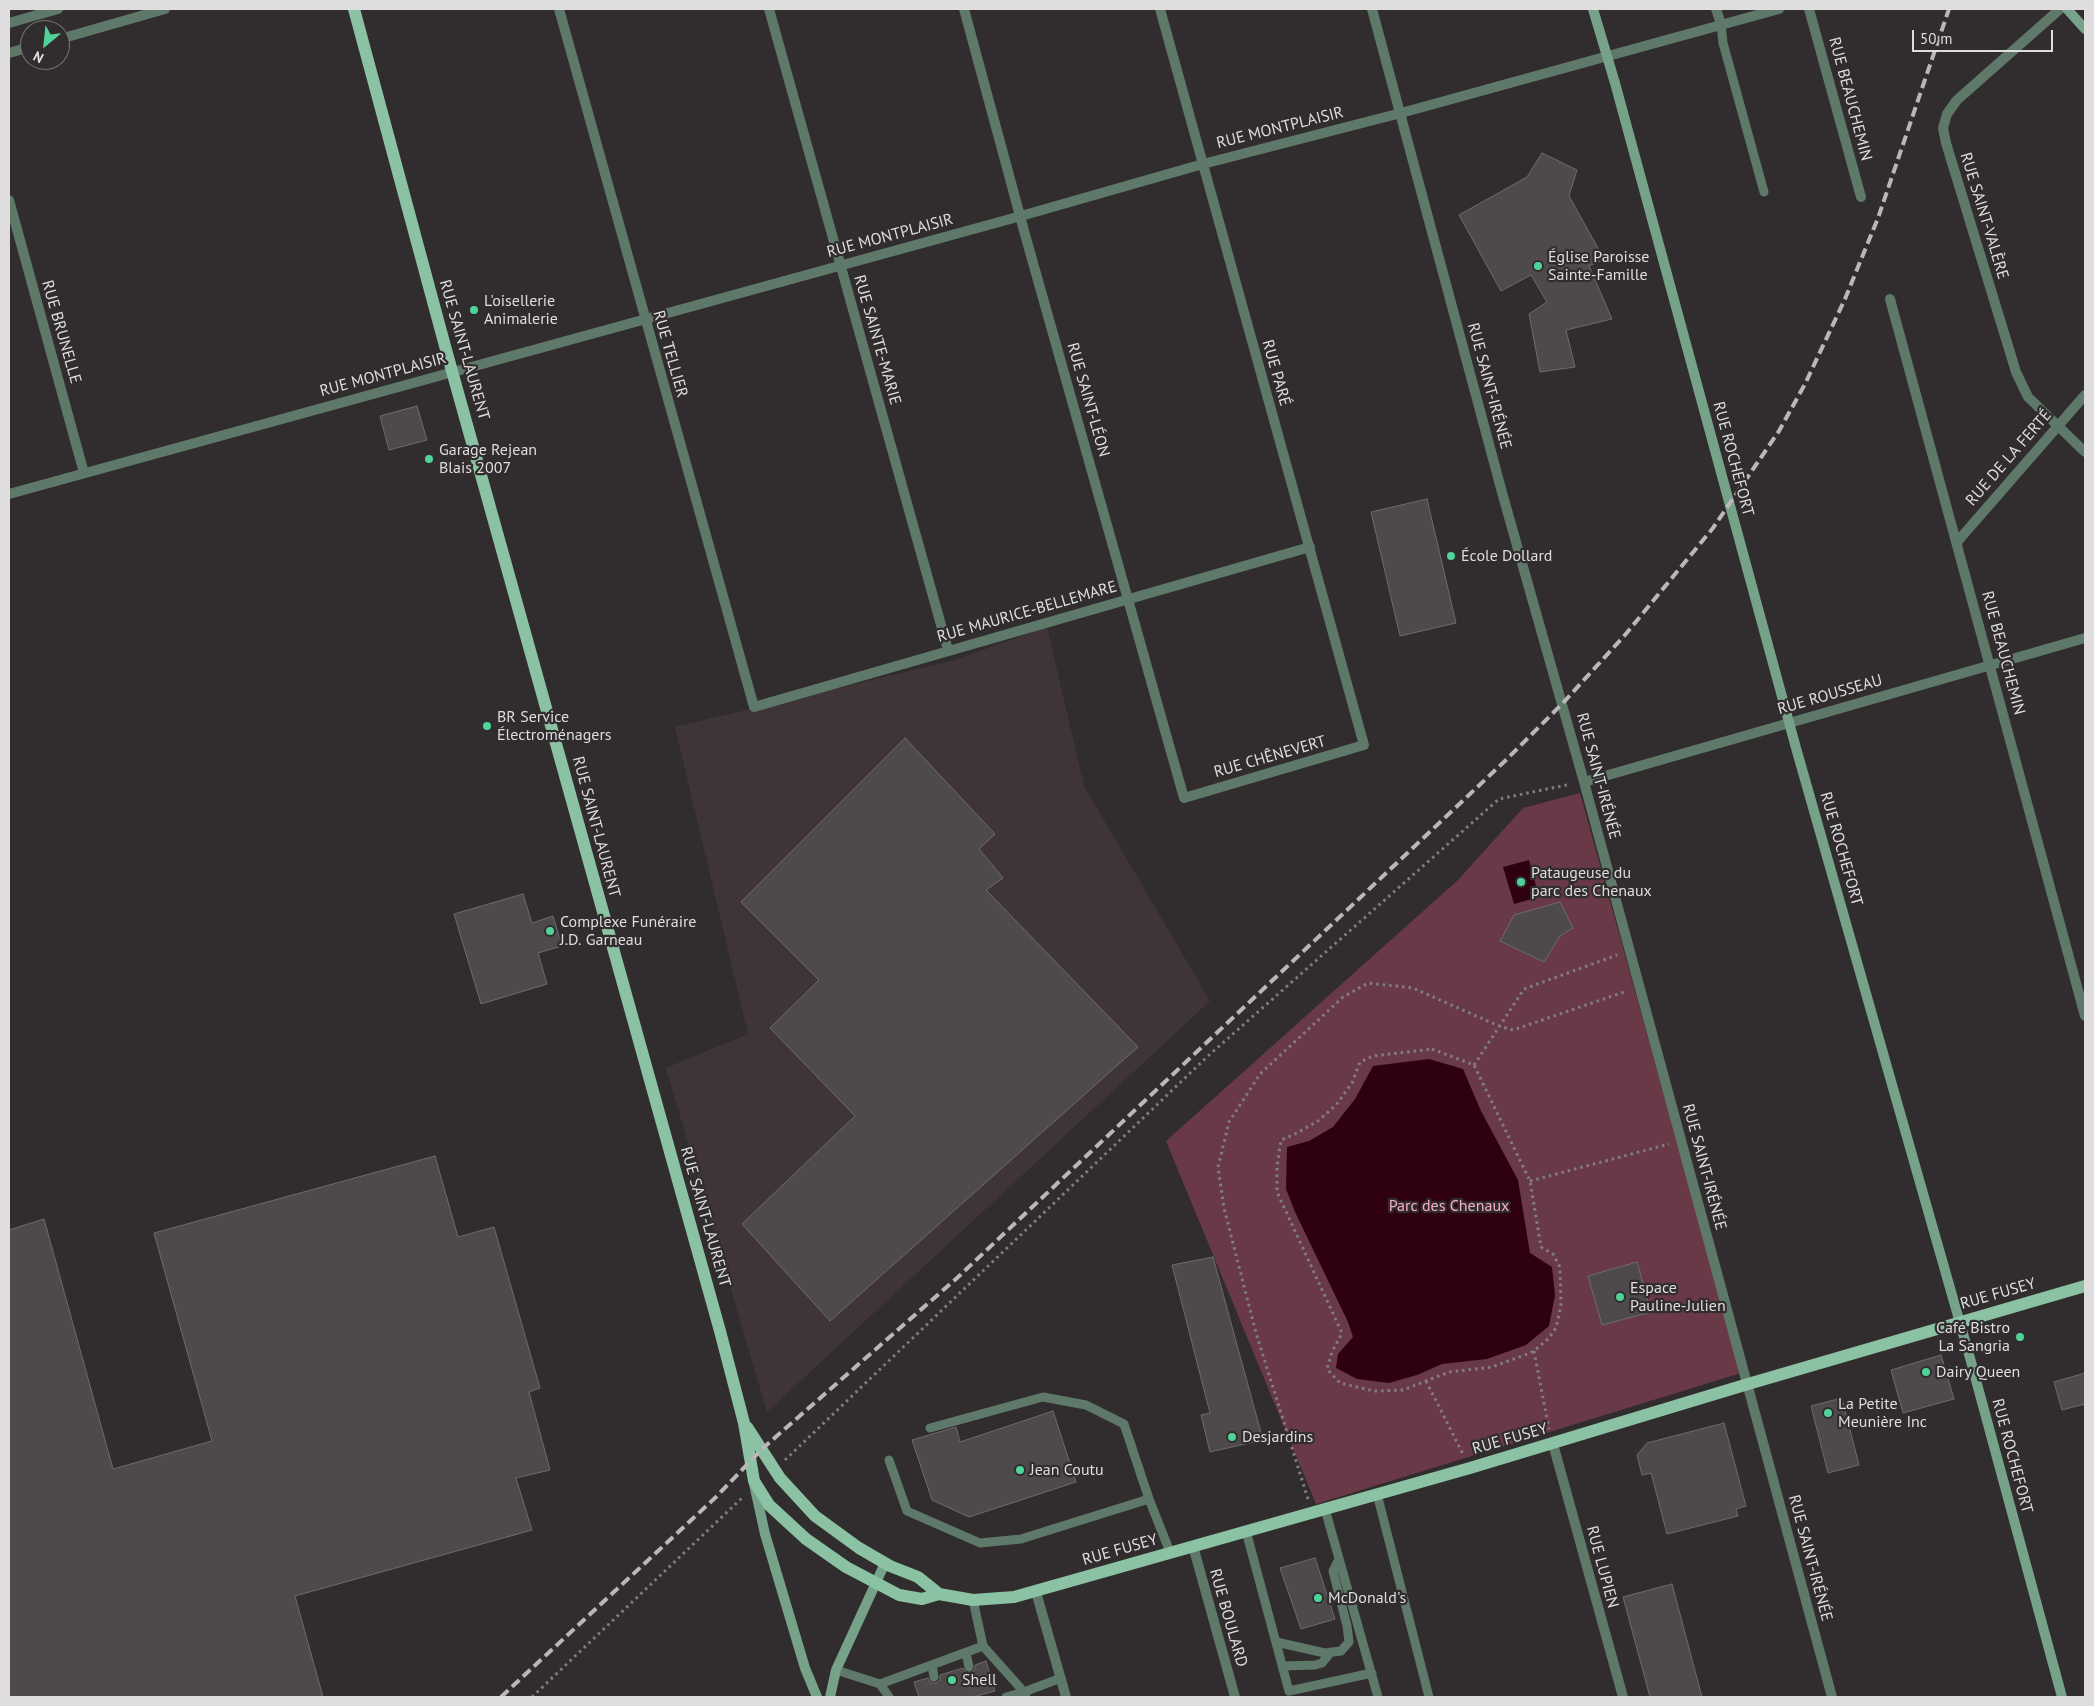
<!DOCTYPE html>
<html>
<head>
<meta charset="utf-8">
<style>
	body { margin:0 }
	#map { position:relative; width:2094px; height:1706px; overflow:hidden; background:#312d2e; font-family:"PT Sans",sans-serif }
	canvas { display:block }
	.frame { position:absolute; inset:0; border:10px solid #dfdddd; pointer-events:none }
	.north { position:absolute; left:20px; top:20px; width:50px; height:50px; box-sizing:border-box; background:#312d2e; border:1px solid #777374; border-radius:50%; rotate:208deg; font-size:14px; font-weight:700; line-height:20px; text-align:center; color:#dfdddd }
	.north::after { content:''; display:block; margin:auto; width:18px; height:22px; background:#50d398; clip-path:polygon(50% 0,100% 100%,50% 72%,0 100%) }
	.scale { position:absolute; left:1912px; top:30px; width:141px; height:22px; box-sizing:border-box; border:2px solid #dfdddd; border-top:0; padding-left:6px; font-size:15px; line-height:18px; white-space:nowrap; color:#dfdddd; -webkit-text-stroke:4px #312d2e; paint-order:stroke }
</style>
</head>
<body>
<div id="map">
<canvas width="2094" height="1706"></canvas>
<div class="frame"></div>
<div class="north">N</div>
<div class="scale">50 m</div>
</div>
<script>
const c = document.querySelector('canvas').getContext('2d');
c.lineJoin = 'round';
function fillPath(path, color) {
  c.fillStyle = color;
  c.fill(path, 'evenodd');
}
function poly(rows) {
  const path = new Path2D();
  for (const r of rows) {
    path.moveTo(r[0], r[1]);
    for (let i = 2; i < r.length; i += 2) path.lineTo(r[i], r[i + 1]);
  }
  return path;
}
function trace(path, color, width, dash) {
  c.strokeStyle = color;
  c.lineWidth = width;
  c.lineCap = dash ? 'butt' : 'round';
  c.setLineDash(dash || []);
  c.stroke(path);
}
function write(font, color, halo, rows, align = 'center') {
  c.font = font + ' "PT Sans",sans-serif';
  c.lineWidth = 4.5;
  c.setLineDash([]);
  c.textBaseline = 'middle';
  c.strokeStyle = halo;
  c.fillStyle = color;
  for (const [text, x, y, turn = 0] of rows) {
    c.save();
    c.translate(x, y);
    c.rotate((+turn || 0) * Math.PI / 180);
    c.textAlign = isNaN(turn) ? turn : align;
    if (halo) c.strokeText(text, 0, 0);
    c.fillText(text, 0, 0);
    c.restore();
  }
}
fillPath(poly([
	[1047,627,1084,786,1210,1001,767,1412,666,1068,748,1034,675,727,952,661]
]), '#3f3538');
fillPath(poly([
	[1580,793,1741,1373,1316,1504,1166,1141,1458,880,1523,808]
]), '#693948');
fillPath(poly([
	[1529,860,1539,897,1514,904,1503,867],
	[1429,1059,1463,1069,1481,1111,1518,1180,1530,1253,1552,1267,1555,1295,1549,1326,1526,1345,1487,1359,1442,1364,1417,1375,1389,1383,1357,1379,1336,1368,1338,1354,1353,1337,1348,1322,1295,1212,1286,1189,1287,1147,1309,1141,1333,1127,1355,1099,1373,1066]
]), '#2f0011');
const building = poly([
	[1542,153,1577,170,1569,196,1604,259,1589,266,1612,319,1566,330,1575,367,1540,372,1529,314,1547,302,1531,275,1501,291,1459,215,1527,177,1542,153],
	[417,406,427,440,389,450,380,416,417,406],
	[1427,499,1456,623,1400,636,1371,512,1427,499],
	[905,738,995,834,979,849,1003,878,986,890,1138,1047,830,1321,742,1224,855,1116,770,1028,819,980,741,902,905,738],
	[523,894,532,923,553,916,562,946,538,953,547,984,481,1004,454,914,523,894],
	[1560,902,1573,928,1560,936,1544,962,1500,941,1514,915,1560,902],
	[435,1156,458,1237,494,1227,540,1388,529,1392,550,1470,516,1478,532,1530,295,1596,323,1697,9,1697,9,1230,44,1219,113,1469,212,1441,154,1233,435,1156],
	[1213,1257,1263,1440,1210,1452,1201,1415,1210,1413,1172,1265,1213,1257],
	[1637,1262,1651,1312,1602,1325,1588,1276,1637,1262],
	[1941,1355,1954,1399,1903,1413,1891,1370,1941,1355],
	[2085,1373,2085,1404,2062,1410,2054,1382,2085,1373],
	[1842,1398,1859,1465,1828,1473,1811,1406,1842,1398],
	[1053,1411,1076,1482,969,1517,932,1500,912,1440,956,1427,960,1442,1053,1411],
	[1724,1423,1746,1506,1736,1509,1738,1516,1667,1534,1651,1473,1642,1475,1637,1455,1647,1443,1724,1423],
	[1315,1558,1335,1619,1301,1629,1280,1568,1315,1558],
	[1672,1584,1702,1697,1650,1697,1623,1597,1672,1584],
	[986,1661,995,1691,973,1697,919,1697,914,1682,928,1678,931,1683,936,1683,940,1680,940,1675,963,1668,967,1673,971,1673,975,1669,975,1665,986,1661]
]);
fillPath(building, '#4e4a4b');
trace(building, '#6f6b6c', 1);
trace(poly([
	[1432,1049,1474,1065,1530,1181,1541,1247,1553,1254,1560,1267,1561,1306,1556,1328,1548,1339,1534,1351,1525,1355,1492,1367,1449,1372,1403,1390,1374,1391,1340,1383,1327,1369,1332,1352,1342,1333,1277,1192,1277,1167,1281,1140,1295,1134,1318,1121,1336,1105,1352,1083,1360,1062,1373,1056,1432,1049],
	[1474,1065,1524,989,1617,955],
	[1530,1181,1669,1144],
	[1534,1351,1549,1429],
	[1426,1381,1463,1454],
	[785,1460,1208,1056,1499,799,1571,784],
	[1308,1499,1256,1333,1224,1208,1218,1167,1229,1122,1260,1074,1343,997,1368,983,1413,988,1499,1026,1513,1030,1627,991],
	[532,1697,743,1497]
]), '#817e7f', 3, [2.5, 4]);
trace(poly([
	[1721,24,1723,43,1764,192],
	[930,1428,1043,1397,1086,1405,1124,1424,1149,1499],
	[889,1460,907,1511,980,1543,1021,1539,1149,1499,1170,1552],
	[1377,1494,1429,1697],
	[1325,1509,1378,1697],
	[1246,1531,1289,1691,1372,1673],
	[973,1600,983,1646,1024,1692,1006,1697],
	[1276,1642,1325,1653,1341,1651,1349,1642,1347,1626,1333,1571,1339,1559],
	[966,1653,969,1667],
	[932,1665,934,1677],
	[1283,1666,1315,1665,1322,1663,1331,1652],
	[836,1670,880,1684,889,1697],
	[880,1684,983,1646],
	[1026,1697,1024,1692,1061,1678]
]), '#5e7869', 9);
trace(poly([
	[559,9,754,707,1310,547],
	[769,9,948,650],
	[964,9,1026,238,1184,798,1364,745,1160,9],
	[1372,9,1503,496,1584,782,1832,1697],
	[1716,9,1721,24],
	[1809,9,1861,197],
	[2060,9,1957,100,1947,114,1943,128,1946,143,2016,372,2028,397,2085,452],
	[9,23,58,9],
	[60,39,165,9],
	[9,53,30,47],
	[9,200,84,473],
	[1890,299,2085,1016],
	[9,494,1021,216,1203,164,1401,113,1779,9],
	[1957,542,2085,395],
	[1584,782,2085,638],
	[1553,1444,1623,1697],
	[1193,1546,1235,1697],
	[1036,1592,1066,1697]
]), '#5e7869', 10);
trace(poly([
	[1593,9,1615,83,1796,748,1970,1358,2062,1697],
	[2067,9,2085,29],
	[754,1484,765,1534,805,1668,817,1697],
	[830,1697,836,1670,885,1563]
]), '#77a28a', 10);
trace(poly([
	[354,9,445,346,720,1331,744,1423,754,1481,769,1505,806,1539,846,1567,899,1595,922,1599,939,1594,973,1600,1014,1597,1470,1468,1748,1384,2085,1286],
	[747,1427,780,1478,815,1516,859,1548,890,1566,918,1577,939,1594]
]), '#8ac2a3', 12);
trace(poly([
	[501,1697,716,1497,762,1449,957,1278,1506,760,1562,704,1625,635,1713,528,1779,431,1805,384,1845,299,1878,218,1949,9]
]), '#bab7b8', 4, [10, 5]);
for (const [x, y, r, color] of [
	[1538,266,5,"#50d398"],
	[474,310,5,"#50d398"],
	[429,459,5,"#50d398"],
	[1451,556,5,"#50d398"],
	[487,726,5,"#50d398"],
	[1521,882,5,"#50d398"],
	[550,931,5,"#50d398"],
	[1620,1297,5,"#50d398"],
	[2020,1337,5,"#50d398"],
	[1926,1372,5,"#50d398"],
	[1828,1413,5,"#50d398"],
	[1232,1437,5,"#50d398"],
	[1020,1470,5,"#50d398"],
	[1318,1598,5,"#50d398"],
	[952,1680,5,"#50d398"]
]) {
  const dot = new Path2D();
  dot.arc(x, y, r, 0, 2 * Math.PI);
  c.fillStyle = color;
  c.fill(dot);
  trace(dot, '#312d2e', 2);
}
write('16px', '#dfdddd', '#312d2e', [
	["RUE BEAUCHEMIN",1850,99,75],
	["RUE MONTPLAISIR",1280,128,-14],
	["RUE SAINT-VALÈRE",1984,216,73],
	["RUE MONTPLAISIR",890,236,-15],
	["RUE BRUNELLE",61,332,74],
	["RUE SAINTE-MARIE",877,340,74],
	["RUE SAINT-LAURENT",464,350,74],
	["RUE TELLIER",670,354,74],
	["RUE PARÉ",1276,373,74],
	["RUE MONTPLAISIR",383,375,-15],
	["RUE SAINT-IRÉNÉE",1489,386,75],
	["RUE SAINT-LÉON",1088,400,74],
	["RUE DE LA FERTÉ",2009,458,-49],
	["RUE ROCHEFORT",1733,459,75],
	["RUE MAURICE-BELLEMARE",1027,612,-16],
	["RUE BEAUCHEMIN",2003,653,75],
	["RUE ROUSSEAU",1830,695,-16],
	["RUE CHÊNEVERT",1270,757,-16],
	["RUE SAINT-IRÉNÉE",1598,776,75],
	["RUE SAINT-LAURENT",596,827,75],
	["RUE ROCHEFORT",1841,849,74],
	["RUE SAINT-IRÉNÉE",1704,1167,75],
	["RUE SAINT-LAURENT",705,1217,74],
	["RUE FUSEY",1998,1294,-16],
	["RUE FUSEY",1510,1439,-16],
	["RUE ROCHEFORT",2012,1456,75],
	["RUE FUSEY",1120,1550,-16],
	["RUE SAINT-IRÉNÉE",1810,1558,75],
	["RUE LUPIEN",1602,1567,75],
	["RUE BOULARD",1228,1618,74]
]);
write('16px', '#dfdddd', '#312d2e', [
	["Église Paroisse",1548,257],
	["Sainte-Famille",1548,275],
	["L'oisellerie",484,301],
	["Animalerie",484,319],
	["Garage Rejean",439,450],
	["Blais 2007",439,468],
	["École Dollard",1461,556],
	["BR Service",497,717],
	["Électroménagers",497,735],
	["Pataugeuse du",1531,873],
	["parc des Chenaux",1531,891],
	["Complexe Funéraire",560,922],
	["J.D. Garneau",560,940],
	["Espace",1630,1288],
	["Pauline-Julien",1630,1306],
	["Café Bistro",2010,1328,"right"],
	["La Sangria",2010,1346,"right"],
	["Dairy Queen",1936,1372],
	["La Petite",1838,1404],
	["Meunière Inc",1838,1422],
	["Desjardins",1242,1437],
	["Jean Coutu",1030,1470],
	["McDonald's",1328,1598],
	["Shell",962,1680]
], 'left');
write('16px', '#f9adc2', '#312d2e', [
	["Parc des Chenaux",1449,1206]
]);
</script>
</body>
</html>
